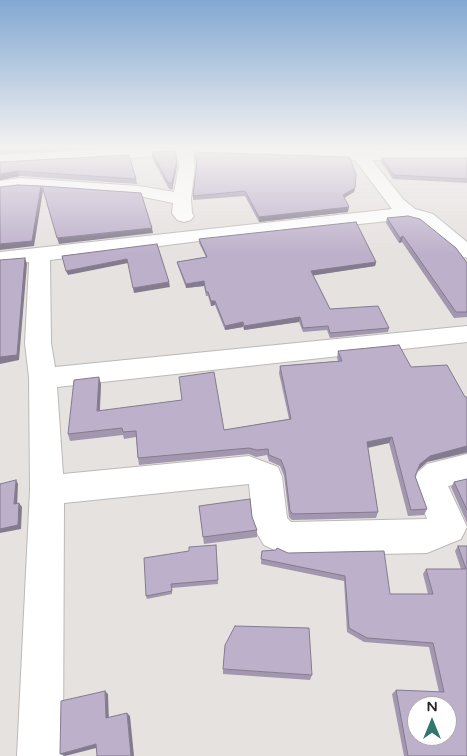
<!DOCTYPE html>
<html>
<head>
<meta charset="utf-8">
<style>
	body { margin:0 }
	#map { position:relative; width:467px; height:756px; overflow:hidden; background:#e6e2e0; font-family:"Varela Round",sans-serif }
	canvas { display:block }
	.north { position:absolute; left:407px; top:696px; width:50px; height:50px; box-sizing:border-box; background:#fff; border:1px solid #a9a8a8; border-radius:50%; rotate:0deg; font-size:14px; font-weight:700; line-height:20px; text-align:center; color:#282625 }
	.north::after { content:''; display:block; margin:auto; width:18px; height:22px; background:#32776c; clip-path:polygon(50% 0,100% 100%,50% 72%,0 100%) }
</style>
</head>
<body>
<div id="map">
<canvas width="467" height="756"></canvas>
<div class="north">N</div>
</div>
<script>
const c = document.querySelector('canvas').getContext('2d');
c.lineJoin = 'round';
function poly(rows) {
  const path = new Path2D();
  for (const r of rows) {
    path.moveTo(r[0], r[1]);
    for (let i = 2; i < r.length; i += 2) path.lineTo(r[i], r[i + 1]);
  }
  return path;
}
function trace(path, color, width, dash) {
  c.strokeStyle = color;
  c.lineWidth = width;
  c.lineCap = dash ? 'butt' : 'round';
  c.setLineDash(dash || []);
  c.stroke(path);
}
function fillPath(path, color) {
  c.fillStyle = color;
  c.fill(path, 'evenodd');
}
const minor = poly([
	[125,148,467,150,467,160,372,160,403,199,415,209,433,214,467,242,467,258,460,256,419,222,407,219,199,241,50,260,51,343,55,367,467,326,467,342,57,387,63,474,249,456,278,467,282,477,287,518,291,522,427,519,414,482,418,472,427,464,467,454,467,482,448,486,467,527,461,539,427,553,287,556,264,545,258,535,253,524,249,484,64,503,63,756,17,756,30,490,29,378,25,343,29,265,29,262,0,264,0,252,392,209,355,160,193,154,195,166,191,199,192,213,194,216,191,220,184,222,177,220,172,213,173,203,139,196,20,188,0,191,0,181,20,178,139,186,174,192,179,166,177,155,0,165,0,155,125,148]
]);
trace(minor, '#bcb9b6', 2);
fillPath(minor, '#fff');
fillPath(poly([
	[0,148,91,148,0,154],
	[152,152,177,166,172,190,169,189,152,158],
	[195,152,355,188,354,192,344,198,348,212,259,222,245,196,193,200,193,196,196,164],
	[382,158,467,158,467,183,393,179,381,162],
	[0,162,136,179,137,184,20,176,0,180],
	[387,218,467,263,467,317,454,318,402,242,399,243,386,223],
	[199,239,376,262,375,266,313,275,330,309,389,328,388,332,330,338,327,330,303,332,299,322,244,330,243,327,225,330,215,305,211,306,208,296,206,296,204,286,186,288,178,266,177,262,206,257,199,243],
	[338,351,411,367,465,397,467,397,467,453,427,462,418,470,415,476,427,509,424,515,408,516,389,443,368,448,378,512,376,518,292,520,289,517,284,476,280,466,269,461,267,455,256,457,249,454,139,465,138,458,136,437,124,439,123,435,70,441,68,434,101,384,100,411,224,430,289,419,279,373,280,366,338,361,337,358],
	[467,479,467,523,451,487,454,482],
	[199,506,252,517,257,530,257,537,204,544],
	[216,545,218,584,172,588,172,594,147,599,146,596,189,551],
	[458,546,467,546,467,756,404,756,392,694,396,690,439,692,429,647,364,642,347,632,344,581,261,564,262,551,288,553,390,594,428,594,423,574,426,569,461,569,455,551],
	[223,669,312,675,310,680,223,674]
]), '#a397af');
fillPath(poly([
	[177,160,177,166,172,190,172,183],
	[18,171,20,176,0,180,0,174],
	[41,186,43,191,34,246,0,250,0,244],
	[355,188,354,192,342,199,343,195],
	[349,207,348,212,259,222,259,217],
	[152,228,153,233,59,244,57,238],
	[403,236,402,242,399,243,400,238],
	[25,258,27,264,19,360,0,364,0,357],
	[127,259,128,263,68,275,66,271],
	[376,262,375,266,310,276,311,271],
	[204,281,204,286,186,288,186,284],
	[169,282,170,287,134,293,133,288],
	[211,301,215,301,215,305,211,306],
	[300,317,299,322,244,330,244,326],
	[243,322,243,327,225,330,225,326],
	[99,377,101,384,99,418,97,411],
	[392,437,389,443,365,448,367,442],
	[467,446,467,452,427,462,417,471,420,464,430,456],
	[16,480,18,484,17,508,14,504],
	[19,503,22,507,21,529,0,533,0,529],
	[105,691,108,694,109,722,106,718],
	[127,713,130,716,134,756,131,756],
	[96,744,100,747,65,756,60,754]
]), '#847b8e');
const building = poly([
	[175,151,177,160,172,183,168,183,152,152,175,151],
	[195,152,350,157,356,175,355,188,343,195,349,207,259,217,245,191,193,196,197,162,195,152],
	[129,155,136,179,18,171,0,174,0,162,129,155],
	[382,158,467,158,467,179,394,175,382,158],
	[18,185,41,186,32,241,0,244,0,187,18,185],
	[42,186,141,193,152,228,57,238,42,186],
	[408,216,420,219,456,248,467,263,467,312,456,312,403,236,400,238,387,218,408,216],
	[356,222,376,262,311,271,330,309,378,306,389,328,330,333,328,326,303,328,300,317,244,326,243,322,225,326,215,301,211,301,208,292,206,292,204,281,186,284,177,262,207,257,199,239,356,222],
	[157,244,169,282,133,288,127,259,66,271,62,256,157,244],
	[25,258,17,355,0,357,0,260,25,258],
	[399,345,411,367,447,365,465,397,467,397,467,446,430,456,420,464,415,476,427,509,411,510,392,437,367,442,378,512,293,514,290,511,285,470,281,460,269,455,268,449,257,450,249,448,138,458,136,431,123,432,122,428,68,434,74,380,99,377,97,411,182,400,179,377,214,372,224,430,291,419,280,366,342,361,338,351,399,345],
	[467,479,467,510,454,482,467,479],
	[16,480,14,504,19,503,18,525,0,529,0,484,16,480],
	[250,499,252,517,257,530,203,537,199,506,250,499],
	[216,545,218,580,171,584,172,591,146,596,144,558,189,551,189,547,216,545],
	[458,546,467,546,467,756,408,756,396,690,444,692,433,643,367,638,349,628,345,576,261,559,262,551,276,550,277,548,288,553,384,551,390,594,433,594,426,569,466,569,458,546],
	[417,706,447,706,447,736,417,736,417,706],
	[235,626,309,628,312,675,223,669,225,645,235,626],
	[105,691,106,718,127,713,131,756,97,756,96,744,60,754,61,701,105,691]
]);
fillPath(building, '#bdb0cb');
trace(building, '#847b8e', 1);
const sky = c.createLinearGradient(0, 0, 0, 254);
sky.addColorStop(0, '#82a8d2');
sky.addColorStop(0.58, '#f4f2f1');
sky.addColorStop(1, '#f4f2f100');
c.fillStyle = sky;
c.fillRect(0, 0, 467, 254);
</script>
</body>
</html>
